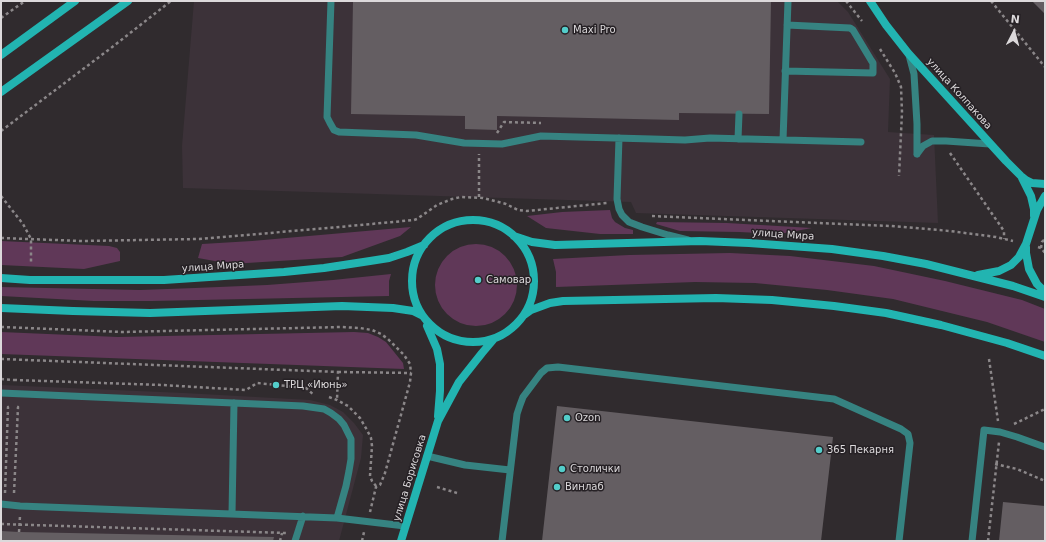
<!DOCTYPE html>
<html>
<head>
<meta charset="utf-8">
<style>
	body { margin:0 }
	#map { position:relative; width:1046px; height:542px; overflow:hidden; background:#302b2e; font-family:"DejaVu Sans",sans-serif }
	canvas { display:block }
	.frame { position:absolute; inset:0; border:2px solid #dcd9db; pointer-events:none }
	.north { position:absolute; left:994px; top:12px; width:40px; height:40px; -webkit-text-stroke:3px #262125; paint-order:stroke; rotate:6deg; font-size:11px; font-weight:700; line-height:16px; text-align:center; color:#dcd9db }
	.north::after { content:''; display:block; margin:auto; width:14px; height:18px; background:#dcd9db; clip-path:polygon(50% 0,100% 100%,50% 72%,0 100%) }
</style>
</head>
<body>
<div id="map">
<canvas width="1046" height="542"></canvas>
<div class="frame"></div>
<div class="north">N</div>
</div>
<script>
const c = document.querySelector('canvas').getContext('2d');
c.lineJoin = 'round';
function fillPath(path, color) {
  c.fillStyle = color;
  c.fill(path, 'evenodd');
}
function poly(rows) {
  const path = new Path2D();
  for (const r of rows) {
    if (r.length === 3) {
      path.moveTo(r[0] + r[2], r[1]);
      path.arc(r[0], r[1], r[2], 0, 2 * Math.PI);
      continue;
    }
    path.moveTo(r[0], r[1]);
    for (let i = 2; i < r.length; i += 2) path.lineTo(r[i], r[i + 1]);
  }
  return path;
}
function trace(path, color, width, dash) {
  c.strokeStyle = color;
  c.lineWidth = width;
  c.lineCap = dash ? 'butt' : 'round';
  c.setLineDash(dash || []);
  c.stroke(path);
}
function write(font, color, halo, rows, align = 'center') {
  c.font = font + ' "DejaVu Sans",sans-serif';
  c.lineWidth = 3;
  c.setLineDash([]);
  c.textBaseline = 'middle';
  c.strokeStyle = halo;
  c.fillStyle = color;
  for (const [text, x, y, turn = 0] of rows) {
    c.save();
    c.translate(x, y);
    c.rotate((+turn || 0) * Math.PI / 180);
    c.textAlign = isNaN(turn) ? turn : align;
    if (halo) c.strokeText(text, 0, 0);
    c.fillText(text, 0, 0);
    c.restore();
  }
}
fillPath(poly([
	[194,1,837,1,848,12,890,79,888,132,934,135,938,223,636,213,631,202,183,188,182,146],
	[1,385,184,393,310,400,330,405,343,412,354,423,363,435,361,458,339,541,1,541]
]), '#3c3239');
fillPath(poly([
	[610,210,612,218,615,222,625,228,633,230,633,234,600,234,546,228,527,216,562,212],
	[657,222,727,223,812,228,779,234,739,232,680,231,656,224],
	[411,227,400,236,342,257,231,264,198,258,202,244,252,241],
	[1,241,109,246,117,248,120,252,120,261,84,269,1,265],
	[476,285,41],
	[730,253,790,256,874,266,945,281,1022,300,1045,309,1045,342,987,322,893,299,827,290,755,283,695,282,556,287,556,272,553,259,629,255],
	[391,274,389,281,389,296,151,301,94,301,1,296,1,287,140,290,195,288,267,285,333,280],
	[1,332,118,337,354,332,368,333,378,337,386,342,403,363,404,369,1,354]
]), '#603858');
fillPath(poly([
	[353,1,771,1,769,114,679,113,679,120,497,116,497,130,465,129,465,116,351,114],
	[1032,1,1045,1,1045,14],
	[557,406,833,437,821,541,542,541],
	[1003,502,1045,506,1045,541,999,541],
	[1,531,19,532,274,537,273,541,1,541]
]), '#645e62');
trace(poly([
	[846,1,862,21],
	[991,1,1045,67],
	[1,18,25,1],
	[880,49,895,73,901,87,902,112,899,176],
	[1,131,111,48,171,1],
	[497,133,504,122,541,123],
	[950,153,1004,231,1004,239],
	[1,196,23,224,31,239,31,263],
	[479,197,479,154],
	[652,216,891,226,950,231,996,237,1013,241],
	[1,238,82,241,199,239,328,228,414,220,417,219,437,205,452,199,461,197,483,198,506,204,518,210,527,211,607,203],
	[1038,247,1041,248,1045,253],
	[1041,248,1042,242,1045,239],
	[1,327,122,332,342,327,360,328,372,330,381,334,388,339,404,355,410,364,411,373,410,382,385,473,380,485,376,487,370,512],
	[1,359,338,372,337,400],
	[989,359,998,421],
	[338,372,411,373],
	[1,379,14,380],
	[14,380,162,385,246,390,257,383,306,388,314,395],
	[329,397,337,400,348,406,360,418,367,430,371,438,372,446,370,476,372,481,376,486],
	[1014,424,1045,409],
	[995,464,1017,469,1045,481],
	[437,487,457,493],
	[5,493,8,407,11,407],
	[14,493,18,407,16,407],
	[1,524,286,533],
	[19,532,20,516],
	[280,541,282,533],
	[362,541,364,532],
	[988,541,999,442]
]), '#8b8789', 2.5, [3, 3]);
trace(poly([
	[331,1,327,117,330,123,334,130,339,132,416,135,464,143,502,144,541,136,652,139,685,140,710,138,861,142],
	[909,55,914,74,917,124,917,154],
	[785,71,873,73,873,63,871,60,853,30,850,28,787,25],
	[619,138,617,199,619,209,622,215,629,222,642,227,668,235,688,240],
	[738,139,739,114],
	[783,140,788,1],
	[917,154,923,146,932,141,946,141,990,144],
	[1,393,303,406,324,409,331,413,339,419,344,425,351,439,351,459,349,471,346,486,337,518],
	[427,456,465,465,510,470],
	[1,504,20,506,337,518,405,526],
	[232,514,234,403],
	[295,541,303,516],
	[502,541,517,414,520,405,523,397,541,373,547,368,558,367,834,399,901,429,908,434,910,443,899,541],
	[972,541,984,430,1000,432,1017,437,1045,447]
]), '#368381', 7);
trace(poly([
	[870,1,886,25,908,53,1006,161,1021,176,1026,180,1032,183,1045,184],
	[1,55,75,1],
	[1,92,128,1],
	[1022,178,1031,196,1034,209,1034,216],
	[473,281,61],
	[514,236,532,242,555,245,700,241,749,243,832,249,883,256,926,264,1013,286,1045,297],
	[1026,247,1026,253,1029,269,1037,284,1045,292],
	[978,275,999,271,1011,265,1019,257,1026,244,1037,210,1045,196],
	[1,278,30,280,164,280,284,272,324,268,370,261,389,258,407,252,424,245],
	[1,308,73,311,150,313,342,306,393,308,413,311,421,315],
	[524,315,531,310,550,303,563,301,716,298,772,300,834,306,886,313,941,325,1007,343,1045,356],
	[427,326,437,349,440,364,440,391,438,416],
	[401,541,438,421,459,382,482,353,493,340]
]), '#22b4b1', 8);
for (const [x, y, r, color] of [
	[565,30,4,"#53cdca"],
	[478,280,4,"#53cdca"],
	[276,385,4,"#53cdca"],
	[567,418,4,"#53cdca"],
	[819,450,4,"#53cdca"],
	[562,469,4,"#53cdca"],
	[557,487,4,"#53cdca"]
]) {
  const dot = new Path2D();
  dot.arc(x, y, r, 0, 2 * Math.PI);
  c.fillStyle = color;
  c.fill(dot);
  trace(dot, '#262125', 1.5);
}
write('10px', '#dcd9db', '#262125', [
	["Maxi Pro",573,30],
	["Самовар",486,280],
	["ТРЦ «Июнь»",284,385],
	["Ozon",575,418],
	["365 Пекарня",827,450],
	["Столички",570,469],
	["Винлаб",565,487]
], 'left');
write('10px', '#dcd9db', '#262125', [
	["улица Колпакова",959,94,48],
	["улица Мира",783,235,4],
	["улица Мира",213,267,-4],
	["улица Борисовка",410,478,-73]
]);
</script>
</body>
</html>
